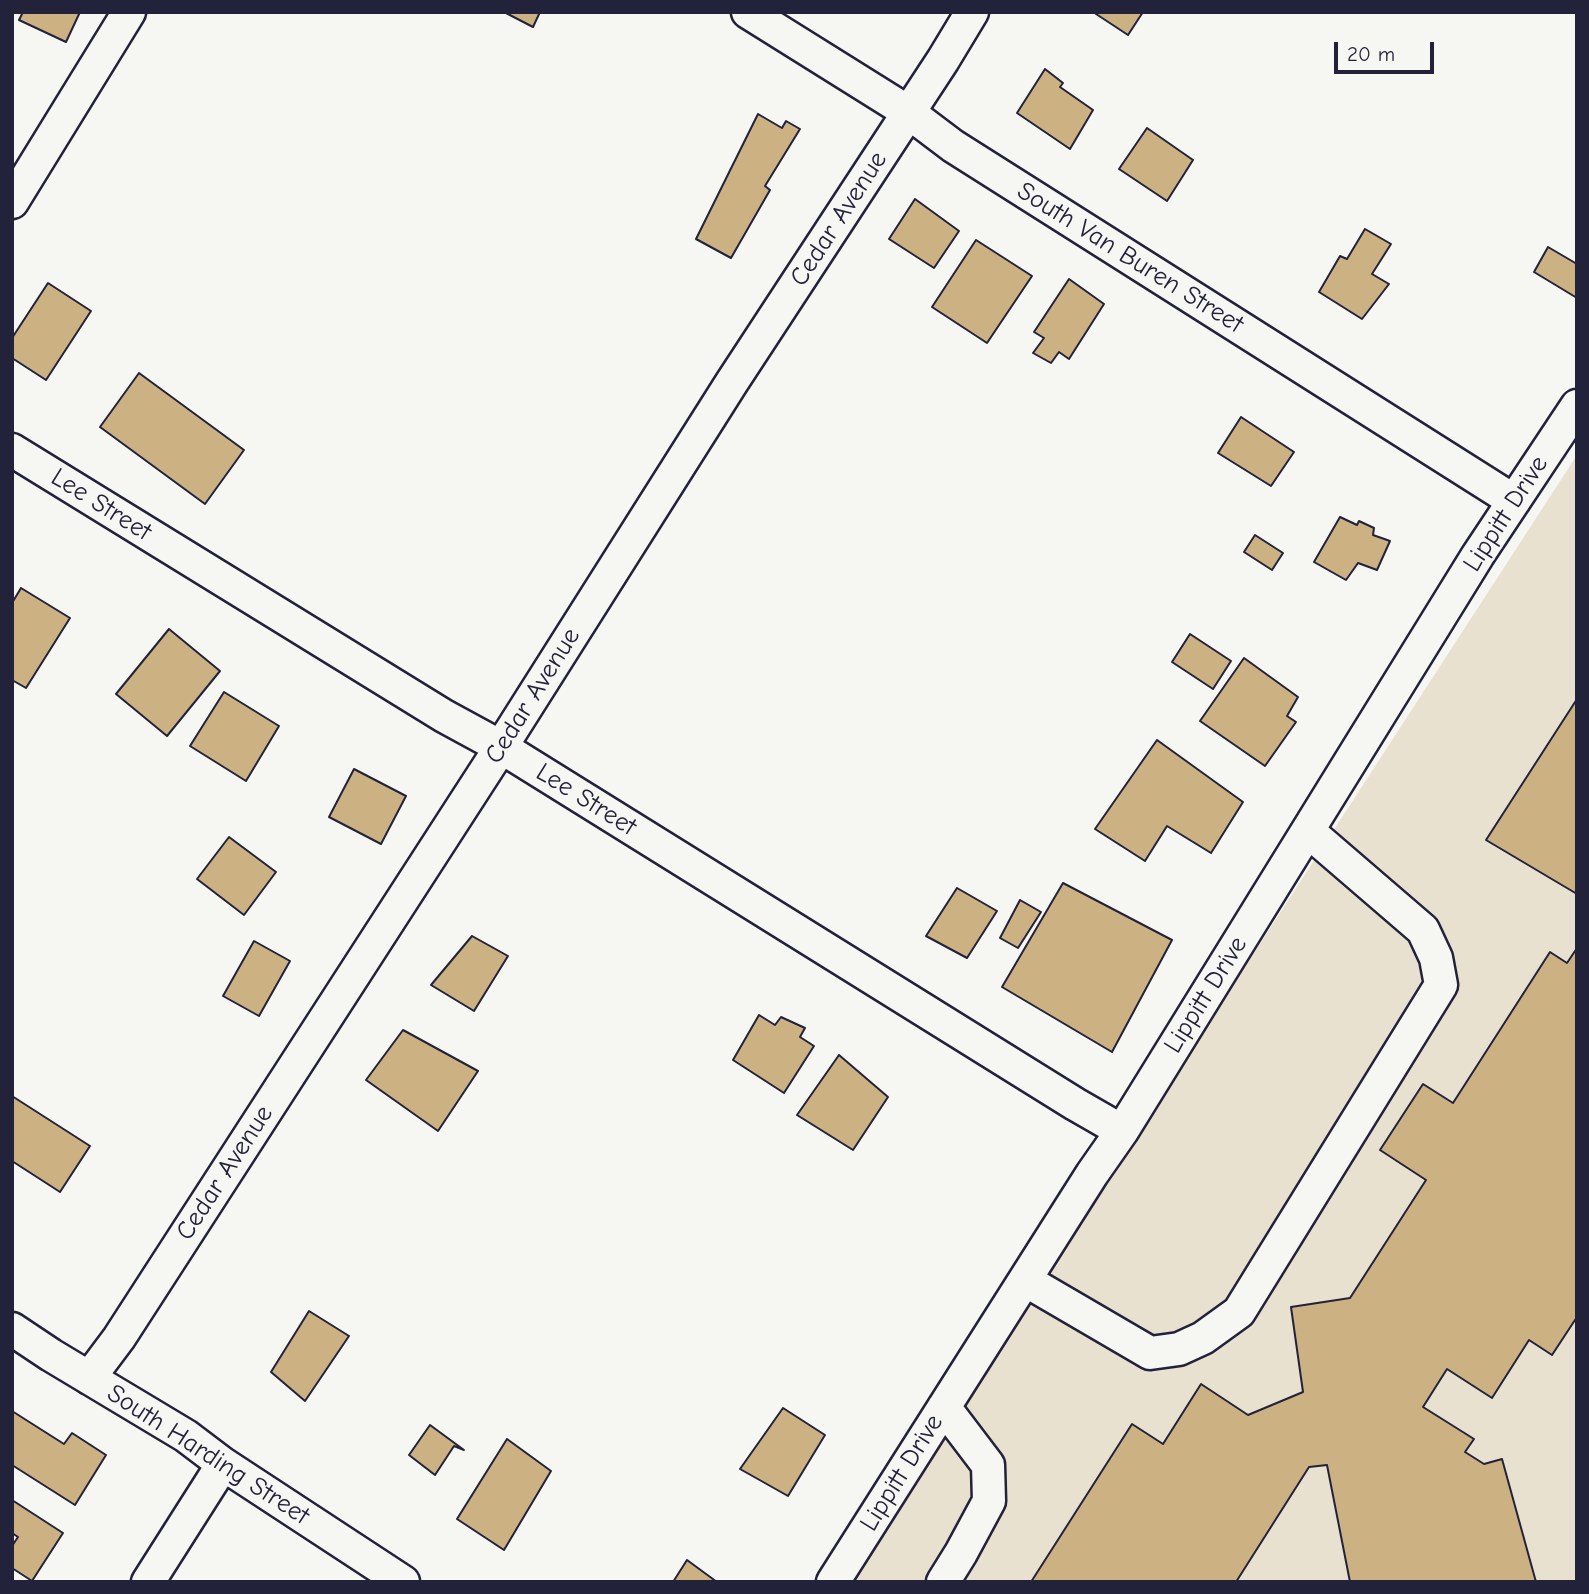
<!DOCTYPE html>
<html>
<head>
<meta charset="utf-8">
<style>
	body { margin:0 }
	#map { position:relative; width:1589px; height:1594px; overflow:hidden; background:#f6f6f2; font-family:"Comic Neue",sans-serif }
	canvas { display:block }
	.frame { position:absolute; inset:0; border:14px solid #22223b; pointer-events:none }
	.scale { position:absolute; left:1334px; top:42px; width:100px; height:32px; box-sizing:border-box; border:4px solid #22223b; border-top:0; padding-left:9px; font-size:21px; line-height:24px; white-space:nowrap; color:#22223b; -webkit-text-stroke:5px #f6f6f2; paint-order:stroke }
</style>
</head>
<body>
<div id="map">
<canvas width="1589" height="1594"></canvas>
<div class="frame"></div>
<div class="scale">20 m</div>
</div>
<script>
const c = document.querySelector('canvas').getContext('2d');
c.lineJoin = 'round';
function fillPath(path, color) {
  c.fillStyle = color;
  c.fill(path, 'evenodd');
}
function poly(rows) {
  const path = new Path2D();
  for (const r of rows) {
    path.moveTo(r[0], r[1]);
    for (let i = 2; i < r.length; i += 2) path.lineTo(r[i], r[i + 1]);
  }
  return path;
}
function trace(path, color, width, dash) {
  c.strokeStyle = color;
  c.lineWidth = width;
  c.lineCap = dash ? 'butt' : 'round';
  c.setLineDash(dash || []);
  c.stroke(path);
}
function write(font, color, halo, rows, align = 'center') {
  c.font = font + ' "Comic Neue",sans-serif';
  c.lineWidth = 5;
  c.setLineDash([]);
  c.textBaseline = 'middle';
  c.strokeStyle = halo;
  c.fillStyle = color;
  for (const [text, x, y, turn = 0] of rows) {
    c.save();
    c.translate(x, y);
    c.rotate((+turn || 0) * Math.PI / 180);
    c.textAlign = isNaN(turn) ? turn : align;
    if (halo) c.strokeText(text, 0, 0);
    c.fillText(text, 0, 0);
    c.restore();
  }
}
fillPath(poly([
	[1577,455,1577,1582,846,1582]
]), '#e9e1d0');
const building = poly([
	[23,12,80,12,66,42,19,20,23,12],
	[504,12,540,12,533,27,504,12],
	[1093,12,1143,12,1128,35,1093,12],
	[1045,69,1063,83,1060,87,1093,110,1070,149,1017,113,1045,69],
	[758,114,782,128,786,121,800,129,765,186,770,190,731,258,696,239,758,114],
	[1147,128,1193,160,1167,201,1119,169,1147,128],
	[915,199,959,231,934,268,889,239,915,199],
	[1365,229,1391,244,1372,274,1389,284,1362,319,1319,292,1340,256,1347,259,1365,229],
	[976,240,1032,276,987,343,932,307,976,240],
	[1548,247,1577,264,1577,298,1534,272,1548,247],
	[1069,279,1104,304,1069,359,1059,352,1051,363,1033,353,1044,338,1034,332,1069,279],
	[48,283,91,311,46,380,12,358,12,338,48,283],
	[139,373,244,450,205,504,100,427,139,373],
	[1241,417,1294,452,1271,486,1218,453,1241,417],
	[1340,517,1357,525,1359,521,1374,528,1373,535,1390,541,1377,570,1358,563,1346,580,1314,562,1340,517],
	[1255,535,1283,553,1272,570,1244,552,1255,535],
	[21,588,70,618,26,688,12,680,12,603,21,588],
	[169,629,220,671,167,736,116,694,169,629],
	[1190,634,1231,661,1213,689,1172,662,1190,634],
	[1244,658,1298,697,1287,716,1296,722,1265,766,1200,721,1244,658],
	[224,692,279,726,246,781,190,746,224,692],
	[1577,699,1577,894,1486,840,1577,699],
	[1157,740,1243,802,1211,853,1167,826,1145,861,1095,829,1157,740],
	[354,769,406,796,381,844,329,817,354,769],
	[229,837,276,872,244,915,197,879,229,837],
	[1063,883,1172,940,1112,1052,1002,987,1063,883],
	[957,888,997,911,967,958,926,936,957,888],
	[1020,900,1041,912,1018,948,1000,938,1020,900],
	[472,936,508,956,474,1011,431,985,472,936],
	[254,941,290,961,259,1016,223,996,254,941],
	[1577,948,1577,1317,1552,1355,1529,1340,1492,1398,1447,1369,1423,1407,1474,1439,1465,1452,1484,1464,1502,1459,1536,1582,1350,1582,1327,1465,1309,1467,1236,1582,1031,1582,1132,1424,1163,1444,1201,1384,1248,1415,1303,1392,1291,1307,1350,1298,1426,1180,1380,1150,1423,1084,1453,1103,1550,952,1567,963,1577,948],
	[759,1015,775,1025,781,1017,805,1028,800,1037,814,1046,784,1093,733,1060,759,1015],
	[403,1030,478,1071,438,1131,366,1080,403,1030],
	[839,1055,888,1097,853,1150,797,1115,839,1055],
	[12,1096,90,1146,60,1192,12,1161,12,1096],
	[309,1311,349,1336,305,1401,271,1372,309,1311],
	[783,1408,825,1435,788,1496,740,1469,783,1408],
	[12,1411,64,1444,72,1433,106,1455,75,1505,12,1465,12,1411],
	[430,1425,464,1450,454,1446,435,1475,409,1455,430,1425],
	[507,1439,551,1471,504,1550,457,1519,507,1439],
	[12,1500,63,1533,32,1581,12,1568,12,1546,18,1537,12,1533,12,1500],
	[687,1560,717,1582,673,1582,687,1560]
]);
fillPath(building, '#ccb182');
trace(building, '#22223b', 2);
const minor = poly([
	[748,12,908,112,953,146,1514,501],
	[12,202,129,12],
	[12,450,444,716,501,747,1075,1104,1122,1131],
	[1025,1280,1150,1353,1179,1349,1203,1338,1239,1312,1441,985,1436,958,1423,930,1308,831],
	[12,1329,51,1355,186,1436,223,1464,403,1582],
	[89,1378,119,1338,289,1075,501,747,732,382,943,60,972,12],
	[148,1582,223,1464],
	[833,1582,1092,1174,1122,1131,1478,555,1577,406],
	[943,1582,961,1553,989,1501,988,1465,944,1407]
]);
trace(minor, '#22223b', 37);
trace(minor, '#f6f6f2', 32);
write('26px', '#22223b', '#f6f6f2', [
	["Cedar Avenue",839,219,-57],
	["South Van Buren Street",1130,258,32],
	["Lee Street",101,505,32],
	["Lippitt Drive",1506,514,-57],
	["Cedar Avenue",533,696,-58],
	["Lee Street",586,800,32],
	["Lippitt Drive",1206,995,-58],
	["Cedar Avenue",225,1173,-57],
	["South Harding Street",208,1455,33],
	["Lippitt Drive",902,1473,-58]
]);
</script>
</body>
</html>
